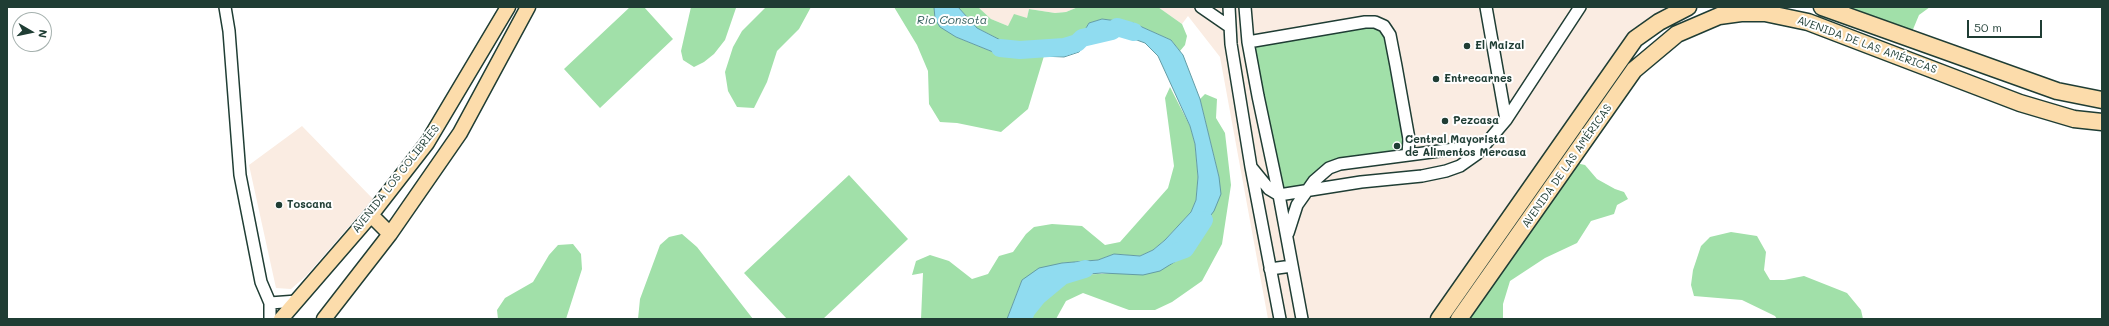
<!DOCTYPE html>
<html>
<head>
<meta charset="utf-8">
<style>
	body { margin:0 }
	#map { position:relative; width:2109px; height:326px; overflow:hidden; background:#fff; font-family:Mali,sans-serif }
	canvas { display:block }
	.frame { position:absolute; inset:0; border:8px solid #1f3d34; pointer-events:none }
	.north { position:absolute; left:12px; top:12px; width:40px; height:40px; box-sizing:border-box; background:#fff; border:1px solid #a5b1ae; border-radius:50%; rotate:99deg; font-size:11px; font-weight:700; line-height:16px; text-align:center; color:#1f3d34 }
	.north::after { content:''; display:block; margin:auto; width:14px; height:18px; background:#1f3d34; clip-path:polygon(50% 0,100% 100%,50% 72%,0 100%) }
	.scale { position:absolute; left:1967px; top:20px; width:75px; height:18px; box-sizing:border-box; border:2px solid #1f3d34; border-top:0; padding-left:5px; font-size:12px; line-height:14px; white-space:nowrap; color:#1f3d34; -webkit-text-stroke:3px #fff; paint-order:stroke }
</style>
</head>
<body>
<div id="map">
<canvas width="2109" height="326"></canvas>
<div class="frame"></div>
<div class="north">N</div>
<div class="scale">50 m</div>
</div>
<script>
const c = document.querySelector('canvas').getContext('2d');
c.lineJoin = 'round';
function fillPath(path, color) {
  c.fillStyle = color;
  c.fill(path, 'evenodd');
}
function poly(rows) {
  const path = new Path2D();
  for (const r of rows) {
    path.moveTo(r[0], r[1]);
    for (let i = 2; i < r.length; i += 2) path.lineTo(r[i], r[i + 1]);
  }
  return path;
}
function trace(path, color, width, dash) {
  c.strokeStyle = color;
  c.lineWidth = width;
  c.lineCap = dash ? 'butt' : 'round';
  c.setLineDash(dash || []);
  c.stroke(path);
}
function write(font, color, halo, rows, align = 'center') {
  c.font = font + ' Mali,sans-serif';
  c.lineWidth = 4;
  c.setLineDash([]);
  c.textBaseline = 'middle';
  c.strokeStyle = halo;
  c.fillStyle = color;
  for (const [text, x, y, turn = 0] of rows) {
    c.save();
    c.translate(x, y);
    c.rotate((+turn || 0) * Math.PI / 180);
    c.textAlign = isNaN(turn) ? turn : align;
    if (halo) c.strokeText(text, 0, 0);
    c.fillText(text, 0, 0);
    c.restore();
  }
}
fillPath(poly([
	[978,7,1078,7,1066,12,1055,13,1029,9,1027,18,1008,26,991,19],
	[1158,7,1664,7,1665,19,1647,30,1439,319,1268,319,1220,57,1188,16,1182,24],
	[302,126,373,199,306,276,291,289,276,288,249,165]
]), '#faece2');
fillPath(poly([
	[630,7,644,7,673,39,600,108,564,69],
	[691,7,736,8,725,40,714,54,704,62,694,67,683,60,681,51],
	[766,7,811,7,799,29,777,51,767,82,754,108,737,107,728,91,725,72,733,47,742,31],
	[894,7,934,7,935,19,956,37,998,54,1044,56,1028,109,1001,132,957,123,940,122,929,104,928,71,917,45],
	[958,7,978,7,991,19,1008,26,1014,14,1027,18,1029,9,1055,13,1066,12,1078,7,1158,7,1182,24,1187,36,1185,45,1180,51,1171,40,1133,23,1102,19,1089,23,1077,43,1064,47,1020,50,977,28],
	[1822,7,1930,7,1919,15,1909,39],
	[1384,26,1408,155,1340,164,1314,181,1279,195,1248,42,1332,27],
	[1170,87,1190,126,1195,144,1198,177,1196,200,1191,212,1165,240,1153,250,1140,256,1114,254,1098,260,1062,263,1022,280,1007,319,921,319,923,273,912,275,916,261,930,255,949,261,972,279,988,274,999,256,1013,252,1026,234,1034,227,1052,224,1082,226,1105,245,1120,242,1168,188,1174,166,1165,98],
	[1205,94,1217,99,1216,118,1225,133,1231,185,1222,244,1202,281,1172,302,1155,310,1129,310,1083,293,1066,301,1056,319,1023,319,1026,311,1046,281,1062,276,1116,273,1176,261,1192,239,1219,177,1200,99],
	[1571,162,1585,165,1597,179,1615,189,1624,192,1628,199,1617,205,1614,214,1591,221,1577,243,1545,258,1510,281,1503,304,1503,319,1463,319],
	[849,175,908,239,823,319,787,319,744,273],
	[1731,232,1757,236,1766,252,1764,270,1770,280,1784,280,1804,276,1847,293,1861,310,1863,319,1777,319,1775,316,1742,300,1694,296,1691,285,1693,270,1701,246,1710,237],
	[682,234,697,247,753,319,638,319,640,299,660,245,669,237],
	[573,244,581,254,582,269,566,319,498,319,497,310,505,298,533,282,549,255,558,245]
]), '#a1e0a9');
const water = poly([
	[934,7,958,7,977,28,1020,50,1064,47,1077,43,1089,23,1102,19,1133,23,1171,40,1183,55,1200,99,1219,177,1221,194,1214,211,1176,261,1160,271,1143,275,1102,273,1062,276,1046,281,1026,311,1023,319,1007,319,1022,280,1039,268,1062,263,1098,260,1114,254,1140,256,1153,250,1165,240,1191,212,1196,200,1198,177,1195,144,1190,126,1158,56,1145,43,1112,31,1100,34,1089,41,1079,52,1064,57,998,54,956,37,940,27,935,19,934,7]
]);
fillPath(water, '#90dcf0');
trace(water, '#639ca5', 1);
trace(poly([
	[1000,48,1020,50,1064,47,1077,43,1082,38,1112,31,1117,27,1134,32],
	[1163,257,1185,249,1204,220],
	[1023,319,1026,311,1038,296,1062,276,1085,269]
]), '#90dcf0', 18);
const minor = poly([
	[225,7,229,31,240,175,261,282,270,303,270,319],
	[1201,7,1230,27],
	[1229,7,1231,44,1251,167,1280,319],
	[1245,7,1248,42,1258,96,1279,195,1302,319],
	[1486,7,1506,120],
	[1248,42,1365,22,1375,22,1384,26,1390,35,1396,66,1409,139,1408,155],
	[1251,167,1269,189,1279,195,1361,182,1422,176,1446,171,1460,166,1477,154,1506,120,1580,7],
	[1288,233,1297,205,1314,181,1329,168,1340,164,1485,145],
	[1270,269,1292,266],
	[270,303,297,301]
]);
const major = poly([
	[371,215,390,234],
	[281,319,371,215,427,143,508,7],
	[324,319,390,234,460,133,528,7]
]);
const highway = poly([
	[1822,7,2057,91,2102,100],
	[1439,319,1635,39,1659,22,1688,7],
	[1459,319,1634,70,1677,34,1719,16,1741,13,1765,13,1808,22,2020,103,2074,119,2102,122]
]);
trace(minor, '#1f3d34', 14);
trace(major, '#1f3d34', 17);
trace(highway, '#1f3d34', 19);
trace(minor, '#fff', 11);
trace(major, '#fcdcab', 14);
trace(highway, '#fcdcab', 16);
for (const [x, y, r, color] of [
	[1467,46,4,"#1f3d34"],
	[1436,79,4,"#1f3d34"],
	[1445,121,4,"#1f3d34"],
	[1397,146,4,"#1f3d34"],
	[279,205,4,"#1f3d34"]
]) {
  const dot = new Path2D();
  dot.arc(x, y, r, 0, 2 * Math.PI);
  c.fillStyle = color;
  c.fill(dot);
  trace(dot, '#fff', 1.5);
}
write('11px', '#1f3d34', '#fff', [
	["AVENIDA DE LAS AMÉRICAS",1867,45,20],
	["AVENIDA DE LAS AMÉRICAS",1567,166,-55],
	["AVENIDA LOS COLIBRÍES",396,179,-52]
]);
write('bold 11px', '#1f3d34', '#fff', [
	["El Maizal",1475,46],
	["Entrecarnes",1444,79],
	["Pezcasa",1453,121],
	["Central Mayorista",1405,140],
	["de Alimentos Mercasa",1405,153],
	["Toscana",287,205]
], 'left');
write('italic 12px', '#3b6563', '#fff', [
	["Rio Consota",952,20]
]);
</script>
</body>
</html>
